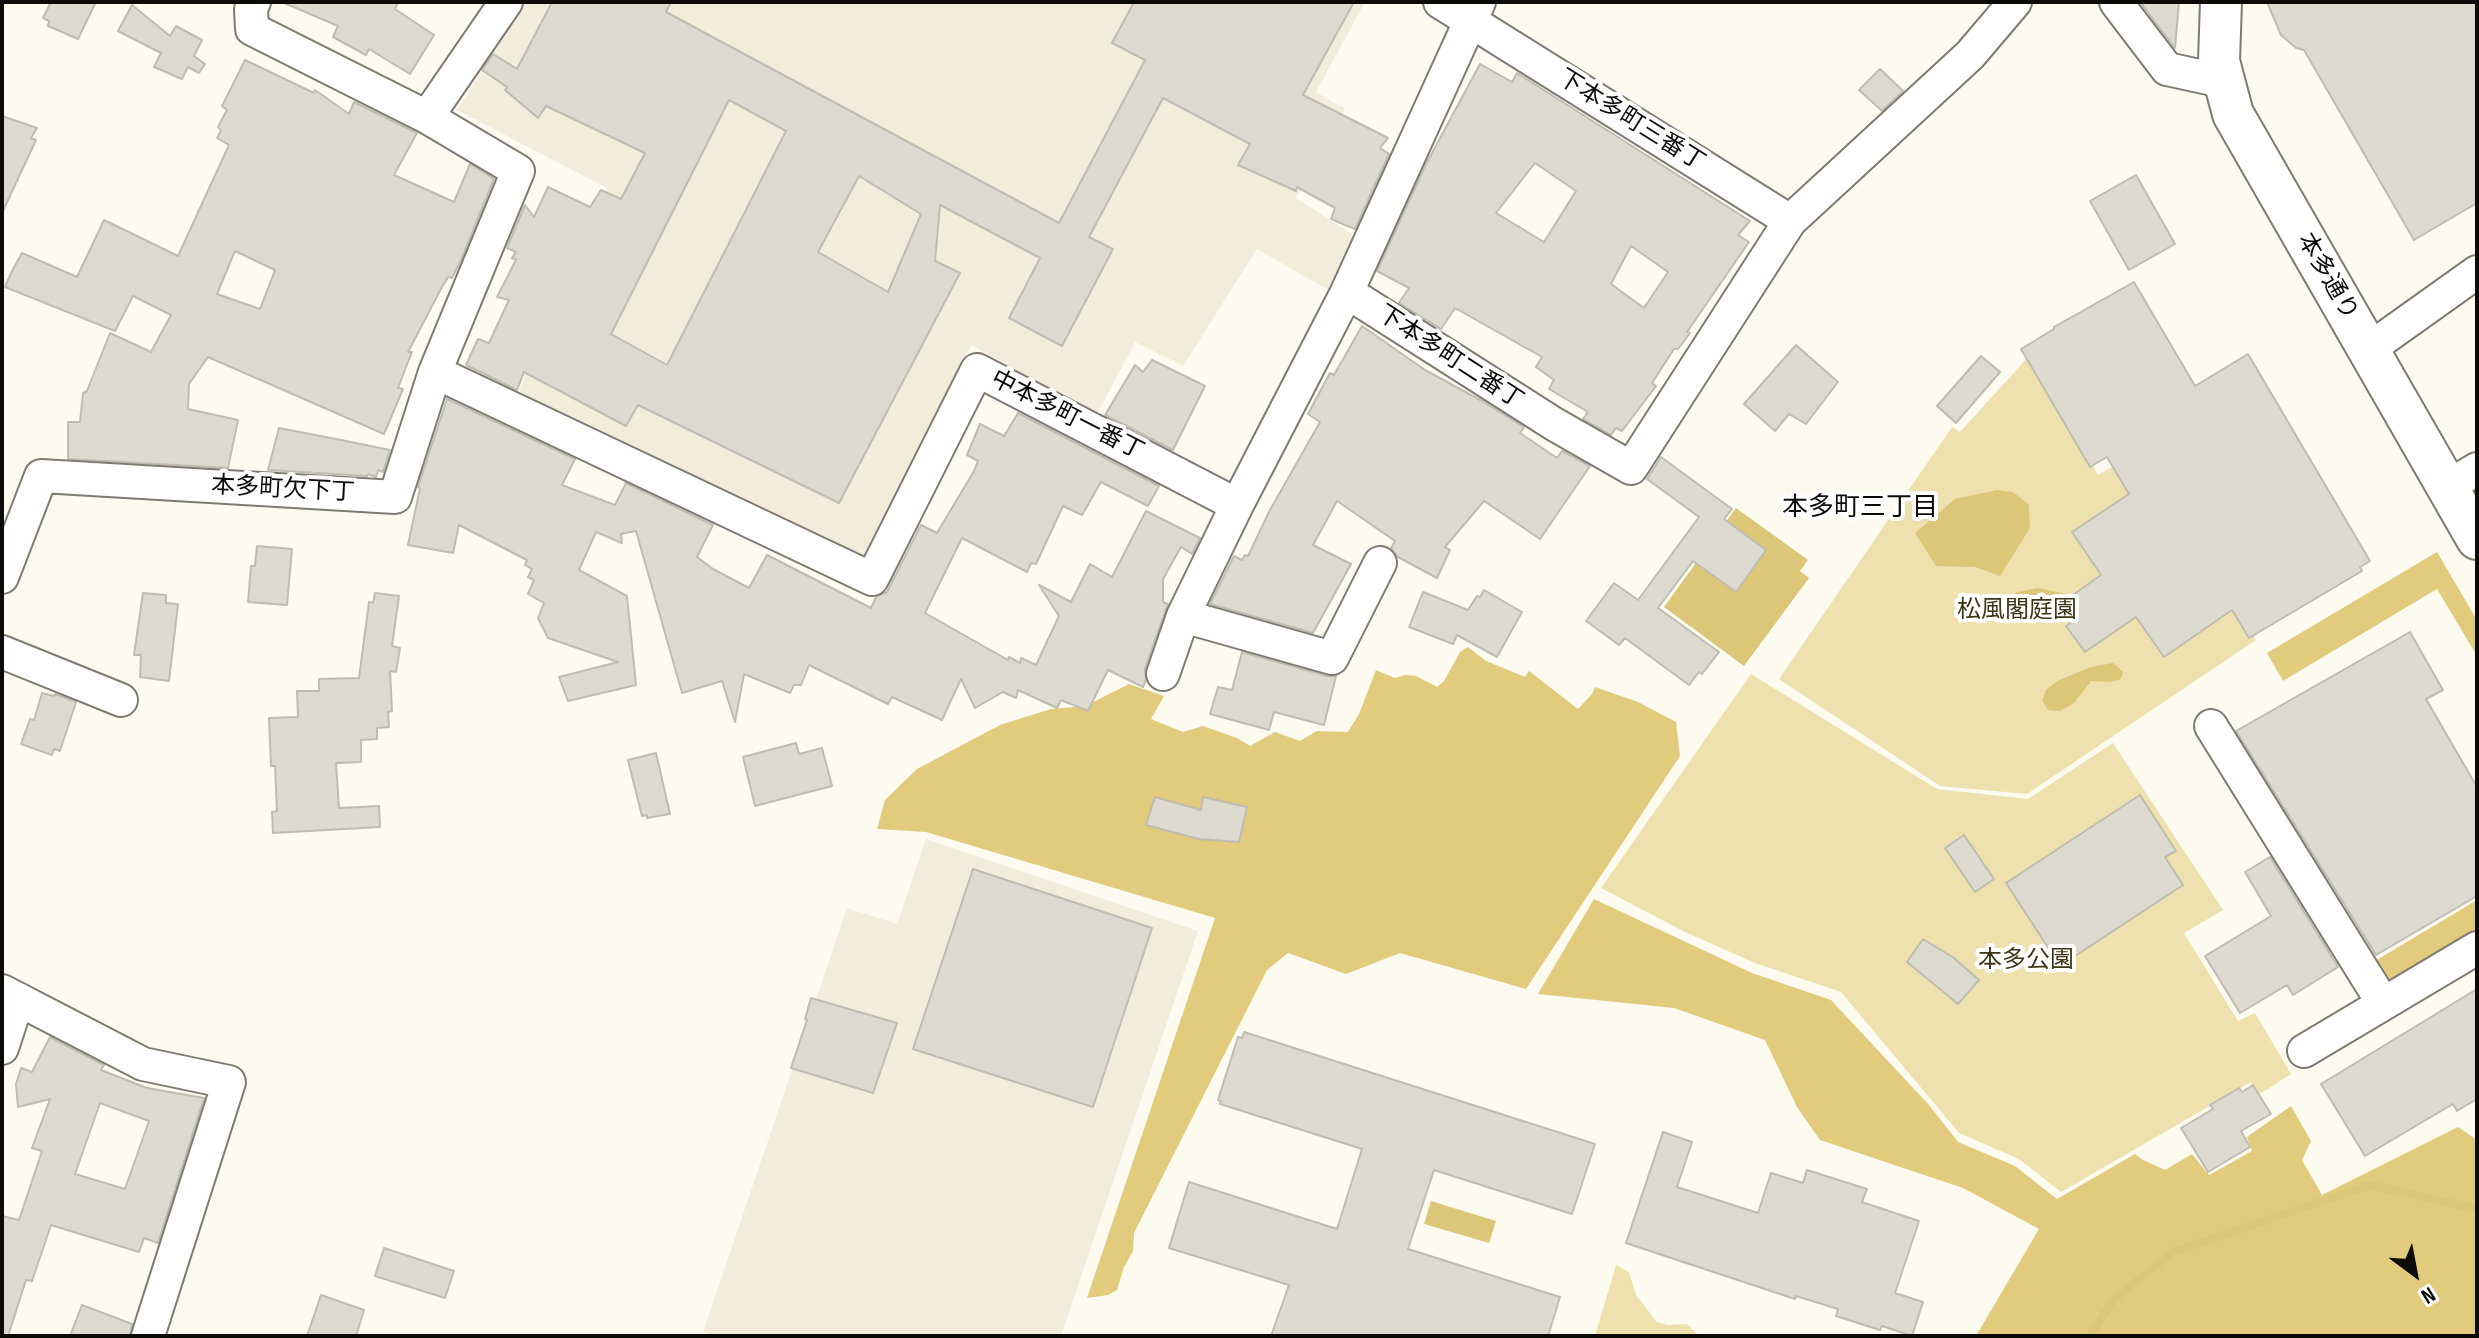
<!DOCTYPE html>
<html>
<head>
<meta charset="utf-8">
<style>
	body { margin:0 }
	#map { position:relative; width:2479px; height:1338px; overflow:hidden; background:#fdfaef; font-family:"Sofia Sans Condensed",sans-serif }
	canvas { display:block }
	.frame { position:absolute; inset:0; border:4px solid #0c0b08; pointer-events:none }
	.north { position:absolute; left:2375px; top:1234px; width:80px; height:80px; -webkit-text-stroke:6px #fff; paint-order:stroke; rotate:148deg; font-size:22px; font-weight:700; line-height:32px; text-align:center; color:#0c0b08 }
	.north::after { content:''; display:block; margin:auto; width:28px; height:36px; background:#0c0b08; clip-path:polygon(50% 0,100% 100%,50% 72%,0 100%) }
</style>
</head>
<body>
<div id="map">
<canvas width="2479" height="1338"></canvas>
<div class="frame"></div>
<div class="north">N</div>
</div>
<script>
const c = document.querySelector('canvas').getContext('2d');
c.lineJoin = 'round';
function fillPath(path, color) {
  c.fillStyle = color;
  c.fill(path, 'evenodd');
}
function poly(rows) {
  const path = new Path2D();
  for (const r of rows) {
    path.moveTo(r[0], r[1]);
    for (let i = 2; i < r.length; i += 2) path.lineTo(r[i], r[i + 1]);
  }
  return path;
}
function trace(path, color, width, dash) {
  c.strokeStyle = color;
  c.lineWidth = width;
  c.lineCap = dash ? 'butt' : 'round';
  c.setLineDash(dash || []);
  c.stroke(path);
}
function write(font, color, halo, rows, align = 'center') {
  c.font = font + ' "Sofia Sans Condensed","Noto Sans JP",sans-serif';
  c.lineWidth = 8;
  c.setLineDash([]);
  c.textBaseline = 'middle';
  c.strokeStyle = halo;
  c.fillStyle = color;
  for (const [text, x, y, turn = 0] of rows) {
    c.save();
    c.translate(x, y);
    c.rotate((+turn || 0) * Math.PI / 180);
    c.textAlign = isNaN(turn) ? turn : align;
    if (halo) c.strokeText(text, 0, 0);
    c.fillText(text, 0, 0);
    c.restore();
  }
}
fillPath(poly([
	[527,2,1365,2,1316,92,1345,109,1296,198,1362,241,1335,294,1257,249,1183,366,1135,342,1097,414,971,345,864,557,661,469,517,395,607,188,457,110],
	[926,839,1198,931,1061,1336,716,1336,703,1332,847,908,897,924]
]), '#f2ecdb');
fillPath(poly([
	[2029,356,2098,475,2137,453,2256,640,2027,794,1940,786,1779,679,1952,427,1960,432],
	[1751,674,1937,789,2028,799,2113,743,2223,910,2184,933,2238,1021,2255,1013,2291,1074,2260,1094,2251,1082,2061,1192,2019,1159,1959,1133,1841,992,1755,963,1685,932,1601,888],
	[1616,1265,1629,1272,1636,1295,1657,1322,1668,1325,1687,1324,1699,1336,1595,1336]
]), '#efe1ae');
fillPath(poly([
	[2437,552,2477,620,2477,656,2437,589,2283,681,2267,653],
	[1468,647,1486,661,1525,677,1529,671,1578,709,1592,694,1595,687,1638,702,1676,722,1680,756,1526,989,1400,953,1346,974,1288,953,1267,970,1134,1233,1133,1251,1124,1267,1117,1290,1108,1295,1087,1298,1215,918,926,832,877,829,885,800,917,769,1000,725,1051,709,1085,706,1129,684,1164,696,1151,719,1183,732,1203,726,1237,738,1250,746,1275,732,1300,741,1317,731,1348,732,1359,714,1376,670,1395,678,1405,675,1416,676,1437,687,1444,681,1460,652],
	[1594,899,1752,973,1831,1000,1929,1105,1958,1142,2015,1166,2057,1199,2135,1154,2143,1160,2165,1170,2192,1154,2209,1175,2252,1151,2247,1137,2291,1106,2311,1141,2302,1160,2322,1195,2458,1127,2477,1140,2477,1336,1976,1336,2039,1229,1963,1188,1820,1140,1797,1107,1765,1040,1674,1008,1538,994],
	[2477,900,2477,938,2391,989,2375,961]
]), '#e2cb7d');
fillPath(poly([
	[1997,490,2013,492,2029,505,2030,528,2000,576,1975,567,1936,566,1915,533,1955,499],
	[1736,508,1808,560,1800,571,1809,578,1744,666,1664,607],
	[2037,588,2068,594,2058,601,2061,608,2035,603,2015,614,2004,612,2002,605,2017,592],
	[2113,663,2123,672,2121,679,2110,682,2091,681,2074,703,2060,711,2048,710,2042,701,2046,690,2057,681,2091,667],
	[1431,1201,1496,1221,1489,1243,1424,1224]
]), '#dcc678');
trace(poly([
	[2090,1336,2113,1300,2173,1252,2370,1185,2477,1209]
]), '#dcc678', 8);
const building = poly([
	[51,2,96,2,78,39,48,26,49,21,43,18,51,2],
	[282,2,398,2,395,9,434,35,410,74,369,49,366,55,333,37,338,26,282,2],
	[552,2,671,2,666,12,1059,223,1145,60,1112,43,1134,2,1354,2,1303,95,1388,138,1380,148,1389,154,1355,229,1331,219,1335,208,1297,187,1296,191,1238,165,1250,144,1163,98,1089,237,1113,249,1062,346,1009,318,1040,258,940,205,935,261,960,273,839,503,638,405,626,426,524,372,517,390,466,365,478,339,489,343,509,300,497,297,516,260,512,258,516,252,507,248,525,205,534,217,548,187,590,207,601,190,621,199,645,153,546,106,538,118,505,90,507,87,482,70,493,54,517,69,552,2],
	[729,100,786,131,667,365,611,334,729,100],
	[859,176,921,214,888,292,818,252,859,176],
	[2140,2,2179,2,2175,48,2140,2],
	[2267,2,2477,2,2477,203,2414,240,2304,50,2296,48,2281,35,2267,2],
	[132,5,170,36,176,26,202,40,194,56,205,64,199,73,188,67,182,79,154,67,161,53,118,31,132,5],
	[245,60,314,93,315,90,349,114,354,102,417,133,394,175,454,202,470,164,494,179,461,260,452,278,448,277,442,287,408,352,412,352,398,388,403,389,384,434,208,357,189,384,188,409,238,420,228,468,68,459,68,422,80,422,83,393,87,391,110,333,151,352,171,315,133,296,115,331,5,287,12,271,22,253,77,277,104,220,178,256,229,145,217,138,221,131,218,127,227,110,222,106,245,60],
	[235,251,275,270,260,309,217,294,235,251],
	[1480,64,1512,82,1517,73,1750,221,1738,235,1749,242,1687,332,1690,333,1678,349,1674,349,1652,383,1656,386,1622,431,1616,428,1611,435,1583,419,1588,412,1549,389,1554,380,1536,367,1542,357,1455,308,1441,329,1399,303,1409,288,1377,271,1425,166,1480,64],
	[1535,163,1576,191,1544,242,1496,213,1535,163],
	[1631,246,1668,272,1644,308,1611,284,1631,246],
	[1880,69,1903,91,1882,111,1859,90,1880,69],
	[2,116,37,128,31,138,36,140,2,213,2,116],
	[2136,175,2175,244,2129,270,2090,201,2136,175],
	[2134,282,2195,386,2248,354,2370,561,2360,567,2362,571,2249,638,2232,610,2164,657,2136,617,2085,652,2066,626,2075,620,2063,602,2101,575,2072,532,2129,494,2107,457,2090,467,2021,349,2054,329,2054,327,2134,282],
	[1362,326,1425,370,1484,402,1524,427,1520,433,1557,458,1562,451,1590,466,1540,539,1484,501,1445,547,1450,550,1437,578,1398,557,1391,548,1395,541,1337,501,1313,545,1351,564,1313,633,1210,604,1234,556,1242,560,1245,555,1248,556,1270,510,1320,422,1308,414,1330,373,1334,375,1362,326],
	[1796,345,1838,382,1806,424,1789,414,1775,431,1744,404,1796,345],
	[1981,356,2000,372,1956,423,1937,406,1981,356],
	[1152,360,1205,386,1173,450,1105,415,1135,365,1143,372,1152,360],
	[447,399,575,459,562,485,615,505,626,483,713,525,697,557,713,569,749,588,767,555,871,608,876,597,887,592,921,525,937,533,974,471,978,461,967,455,980,424,1004,436,1018,413,1159,486,1148,506,1101,482,1082,515,1063,506,1036,564,1031,563,1027,572,962,538,925,613,1008,660,1009,657,1020,663,1021,658,1036,665,1059,616,1039,585,1071,602,1090,564,1112,577,1146,511,1200,538,1192,554,1181,547,1163,579,1163,602,1168,604,1145,668,1146,680,1143,687,1108,670,1088,711,1061,700,1057,708,1018,690,1016,698,1003,692,975,708,961,679,942,720,892,697,888,704,809,665,801,685,794,685,790,693,744,674,735,722,722,681,682,693,636,531,621,534,622,543,596,532,579,570,627,596,636,685,568,701,559,677,618,662,548,638,538,618,544,603,528,594,534,580,528,577,532,569,525,565,527,560,459,525,453,553,408,545,420,488,418,487,447,399],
	[279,428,341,440,390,450,383,472,378,470,376,477,368,474,367,476,268,470,279,428],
	[1661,457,1732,509,1724,519,1766,550,1736,592,1693,561,1658,608,1719,652,1702,674,1699,672,1689,685,1625,638,1619,645,1586,621,1614,583,1638,600,1699,517,1647,479,1661,457],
	[257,546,292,549,287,605,248,602,251,566,255,566,257,546],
	[1484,590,1522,612,1497,657,1457,635,1453,644,1409,627,1423,592,1468,610,1477,596,1480,597,1484,590],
	[143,593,166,595,166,603,178,604,169,681,140,677,141,655,134,655,143,593],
	[375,593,399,596,392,646,400,648,396,672,390,671,392,711,388,712,389,727,377,728,377,739,361,740,361,762,336,763,339,808,379,806,380,827,273,833,272,812,277,811,275,766,271,766,269,718,298,717,297,691,319,691,319,679,359,678,369,602,373,603,375,593],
	[2410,632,2443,690,2426,699,2477,787,2477,896,2376,955,2236,731,2410,632],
	[1242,652,1327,676,1336,676,1324,725,1274,712,1269,730,1210,714,1218,687,1232,690,1242,652],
	[42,693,54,696,55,694,76,702,60,751,54,749,52,755,21,744,30,719,34,720,42,693],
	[796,743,799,754,822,748,832,786,755,806,743,757,796,743],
	[656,753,670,814,647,818,647,815,642,816,628,760,656,753],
	[2140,795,2176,851,2165,857,2183,885,2060,966,2006,883,2140,795],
	[1155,797,1201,810,1203,797,1247,807,1239,842,1199,839,1146,825,1155,797],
	[1964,835,1994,879,1975,892,1945,848,1964,835],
	[2270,857,2338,967,2293,995,2287,985,2240,1013,2205,956,2271,916,2245,872,2270,857],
	[973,869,1152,928,1093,1107,913,1049,973,869],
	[1923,939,1954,958,1979,980,1958,1004,1907,962,1923,939],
	[2477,989,2477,1099,2457,1111,2453,1104,2365,1156,2321,1084,2477,989],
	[811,998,897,1023,873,1093,791,1068,807,1020,805,1019,811,998],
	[1244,1032,1595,1144,1572,1214,1434,1170,1408,1249,1560,1297,1548,1336,1271,1336,1289,1285,1169,1248,1189,1182,1337,1229,1362,1149,1220,1104,1221,1101,1218,1100,1238,1037,1242,1038,1244,1032],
	[50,1037,104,1065,101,1070,147,1088,204,1098,158,1243,144,1238,139,1252,51,1225,32,1281,26,1280,8,1336,2,1336,2,1216,19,1220,42,1151,32,1148,50,1099,18,1107,16,1084,21,1068,32,1072,50,1037],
	[100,1103,149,1121,125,1189,75,1174,100,1103],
	[2253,1085,2271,1114,2241,1131,2250,1147,2208,1172,2181,1128,2213,1109,2210,1105,2239,1088,2242,1092,2253,1085],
	[1663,1132,1692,1142,1677,1187,1758,1213,1771,1173,1803,1183,1807,1170,1867,1189,1862,1202,1919,1221,1895,1293,1923,1302,1912,1336,1882,1326,1880,1330,1836,1316,1838,1309,1796,1296,1795,1299,1626,1243,1663,1132],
	[384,1248,454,1271,445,1298,375,1276,384,1248],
	[321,1295,364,1310,356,1336,307,1336,321,1295],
	[82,1305,132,1324,130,1336,70,1336,82,1305]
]);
fillPath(building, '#dddacf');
trace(building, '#bfbcb1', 2);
const minor = poly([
	[1440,2,1790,221],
	[2116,2,2167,69,2222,81],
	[427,117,506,2],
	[1347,292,1554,424,1631,468,1790,221,1970,55,2015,2],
	[2369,349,2477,272],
	[435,372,872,579,977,370,1237,505],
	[2447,487,2477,469],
	[2,577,41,476,395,497,435,372,518,171,427,117,252,29,251,9,254,2],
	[1183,616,1332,658,1380,563],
	[2,652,121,700],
	[1163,674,1183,616,1237,505,1347,292,1479,2],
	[2211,726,2383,1003],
	[2,991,143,1064,229,1082,148,1336],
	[2,1048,18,999],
	[2304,1051,2477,948]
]);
const tertiary = poly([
	[2221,2,2219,61,2233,114,2477,539]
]);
trace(minor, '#7e7b72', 36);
trace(tertiary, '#7e7b72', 44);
trace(minor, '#fff', 32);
trace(tertiary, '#fff', 40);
write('24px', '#0c0b08', '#fff', [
	["下本多町三番丁",1631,121,32],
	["本多通り",2327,277,60],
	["下本多町二番丁",1450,358,33],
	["中本多町一番丁",1067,416,27],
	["本多町欠下丁",283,490,3]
]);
write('24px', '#3e3512', '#fff', [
	["松風閣庭園",2017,611],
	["本多公園",2026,961]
]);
write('26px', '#0c0b08', '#fff', [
	["本多町三丁目",1860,508]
]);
</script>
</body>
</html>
